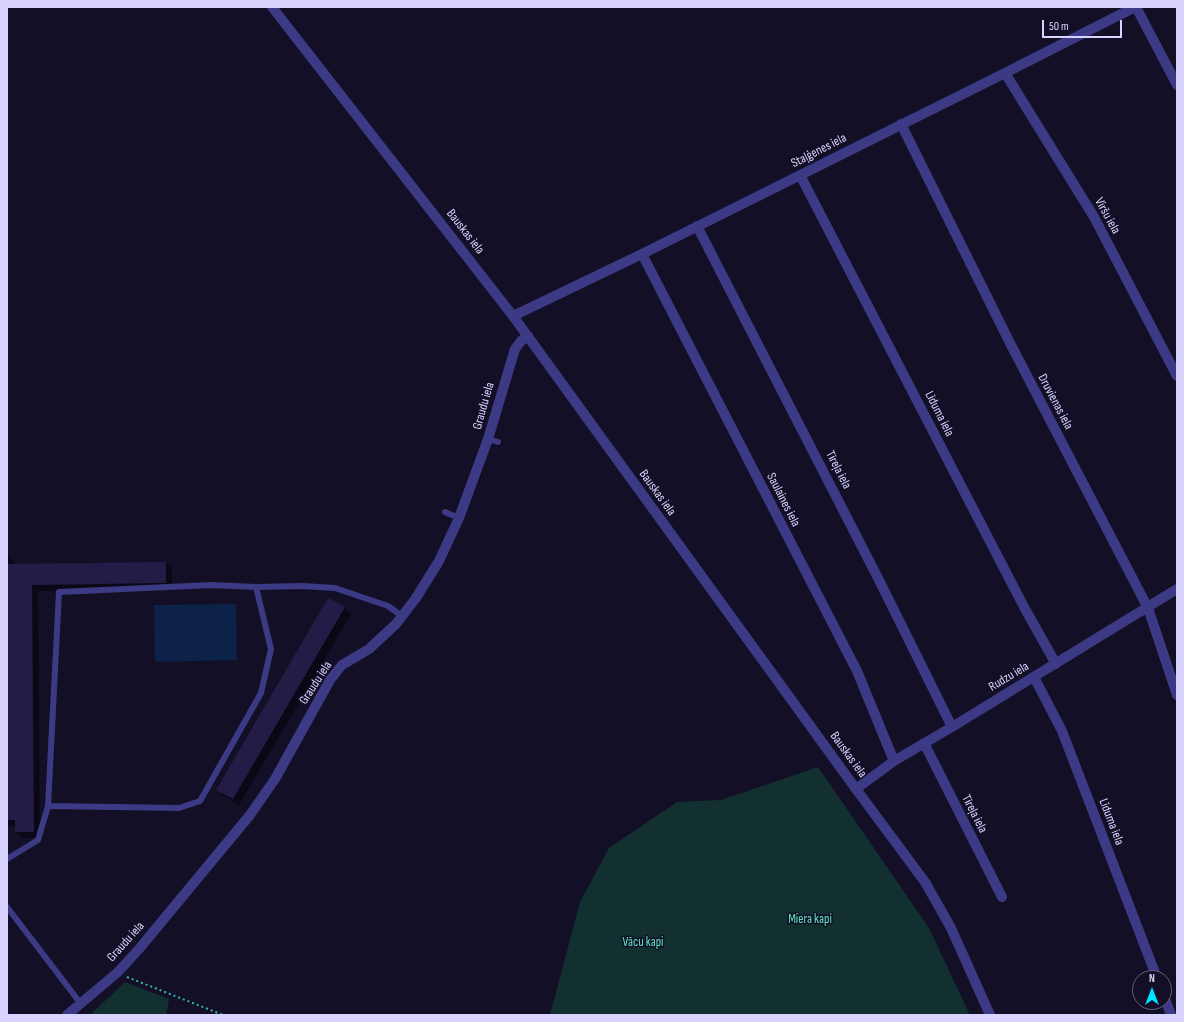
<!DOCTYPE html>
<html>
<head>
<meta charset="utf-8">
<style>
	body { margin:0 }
	#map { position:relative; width:1184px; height:1022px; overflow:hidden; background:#130f26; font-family:"Sofia Sans Condensed",sans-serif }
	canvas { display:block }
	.frame { position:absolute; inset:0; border:8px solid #d9d4ff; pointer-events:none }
	.north { position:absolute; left:1132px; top:970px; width:40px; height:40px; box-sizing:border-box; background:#130f26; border:1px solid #625e7d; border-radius:50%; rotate:0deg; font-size:11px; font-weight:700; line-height:16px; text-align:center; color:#d9d4ff }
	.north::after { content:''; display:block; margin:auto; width:14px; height:18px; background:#00e5ff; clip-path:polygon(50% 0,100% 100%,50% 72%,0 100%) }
	.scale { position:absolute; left:1042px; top:20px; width:80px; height:18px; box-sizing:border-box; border:2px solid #d9d4ff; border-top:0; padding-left:5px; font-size:12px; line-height:14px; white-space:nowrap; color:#d9d4ff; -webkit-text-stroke:3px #130f26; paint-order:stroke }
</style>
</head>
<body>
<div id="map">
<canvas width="1184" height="1022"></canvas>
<div class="frame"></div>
<div class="north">N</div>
<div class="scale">50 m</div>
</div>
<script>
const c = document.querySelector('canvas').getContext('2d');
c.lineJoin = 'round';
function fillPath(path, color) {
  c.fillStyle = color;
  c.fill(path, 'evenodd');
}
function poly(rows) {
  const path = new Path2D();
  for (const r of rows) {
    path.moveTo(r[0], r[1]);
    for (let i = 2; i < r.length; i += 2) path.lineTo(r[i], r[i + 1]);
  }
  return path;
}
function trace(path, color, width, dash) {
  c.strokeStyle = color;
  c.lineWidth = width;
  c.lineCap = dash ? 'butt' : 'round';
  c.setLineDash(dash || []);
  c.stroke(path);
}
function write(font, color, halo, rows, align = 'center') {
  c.font = font + ' "Sofia Sans Condensed",sans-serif';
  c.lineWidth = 3;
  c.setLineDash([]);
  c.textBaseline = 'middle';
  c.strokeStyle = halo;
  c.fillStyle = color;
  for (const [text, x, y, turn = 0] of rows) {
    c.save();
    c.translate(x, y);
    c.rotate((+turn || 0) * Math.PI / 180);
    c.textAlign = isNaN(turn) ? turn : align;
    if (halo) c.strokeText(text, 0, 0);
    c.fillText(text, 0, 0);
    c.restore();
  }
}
fillPath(poly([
	[818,767,929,928,970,1015,550,1015,580,902,609,848,677,802,721,800],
	[125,982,169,999,166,1015,90,1015]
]), '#12302f');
fillPath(poly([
	[236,604,237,660,155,662,154,605]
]), '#0c2248');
fillPath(poly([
	[7,555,14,562,14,565,166,563,172,569,172,589,38,591,40,838,23,838,16,832,16,826,7,826],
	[329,599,344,608,351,614,239,805,224,796,217,790]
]), '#0007');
fillPath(poly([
	[166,562,166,583,32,585,34,832,15,832,15,820,7,820,7,564],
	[328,598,345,607,233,799,216,790]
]), '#241b47');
trace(poly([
	[127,977,223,1015]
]), '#2fb8b0', 2, [2, 3]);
trace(poly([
	[488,439,498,442],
	[445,512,459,518],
	[256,587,302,586,335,588,388,606,402,616],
	[7,859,38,840,48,806,59,592,211,585,256,587,271,649,261,693,200,801,179,808,48,806],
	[7,907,81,1004]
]), '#3d3a85', 6);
trace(poly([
	[1136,7,1177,85],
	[1005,73,1094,217,1177,376],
	[901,124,1011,345,1148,608,1177,695],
	[800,175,1024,607,1056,664],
	[697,226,879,580,952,727],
	[642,254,857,671,894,761],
	[513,316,642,254,1005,73,1135,7],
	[1034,677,1062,731,1157,978],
	[924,743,1002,897],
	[856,789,894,761,952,727,1177,589],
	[1164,996,1171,1015],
	[67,1015,118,972,139,949,250,815,275,779,330,680,342,665,369,649,396,624,416,598,439,561,459,518,488,439,515,349,521,341,528,336]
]), '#3d3a85', 10);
trace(poly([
	[272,7,513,316,856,789,925,882,951,928,990,1015]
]), '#3d3a85', 10);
write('13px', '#d9d4ff', '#130f26', [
	["Staļģenes iela",819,151,-27],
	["Viršu iela",1107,216,61],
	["Bauskas iela",465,232,52],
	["Druvienas iela",1055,402,62],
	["Graudu iela",484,406,-74],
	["Līduma iela",939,414,63],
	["Tīreļa iela",838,470,63],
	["Bauskas iela",657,493,54],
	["Saulaines iela",783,500,63],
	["Rudzu iela",1009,677,-31],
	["Graudu iela",316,683,-57],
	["Bauskas iela",848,755,54],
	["Tīreļa iela",974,814,63],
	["Līduma iela",1111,822,69],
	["Graudu iela",126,942,-48]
]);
write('13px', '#5fe0c0', '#130f26', [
	["Miera kapi",810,920],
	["Vācu kapi",643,943]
]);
</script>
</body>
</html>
